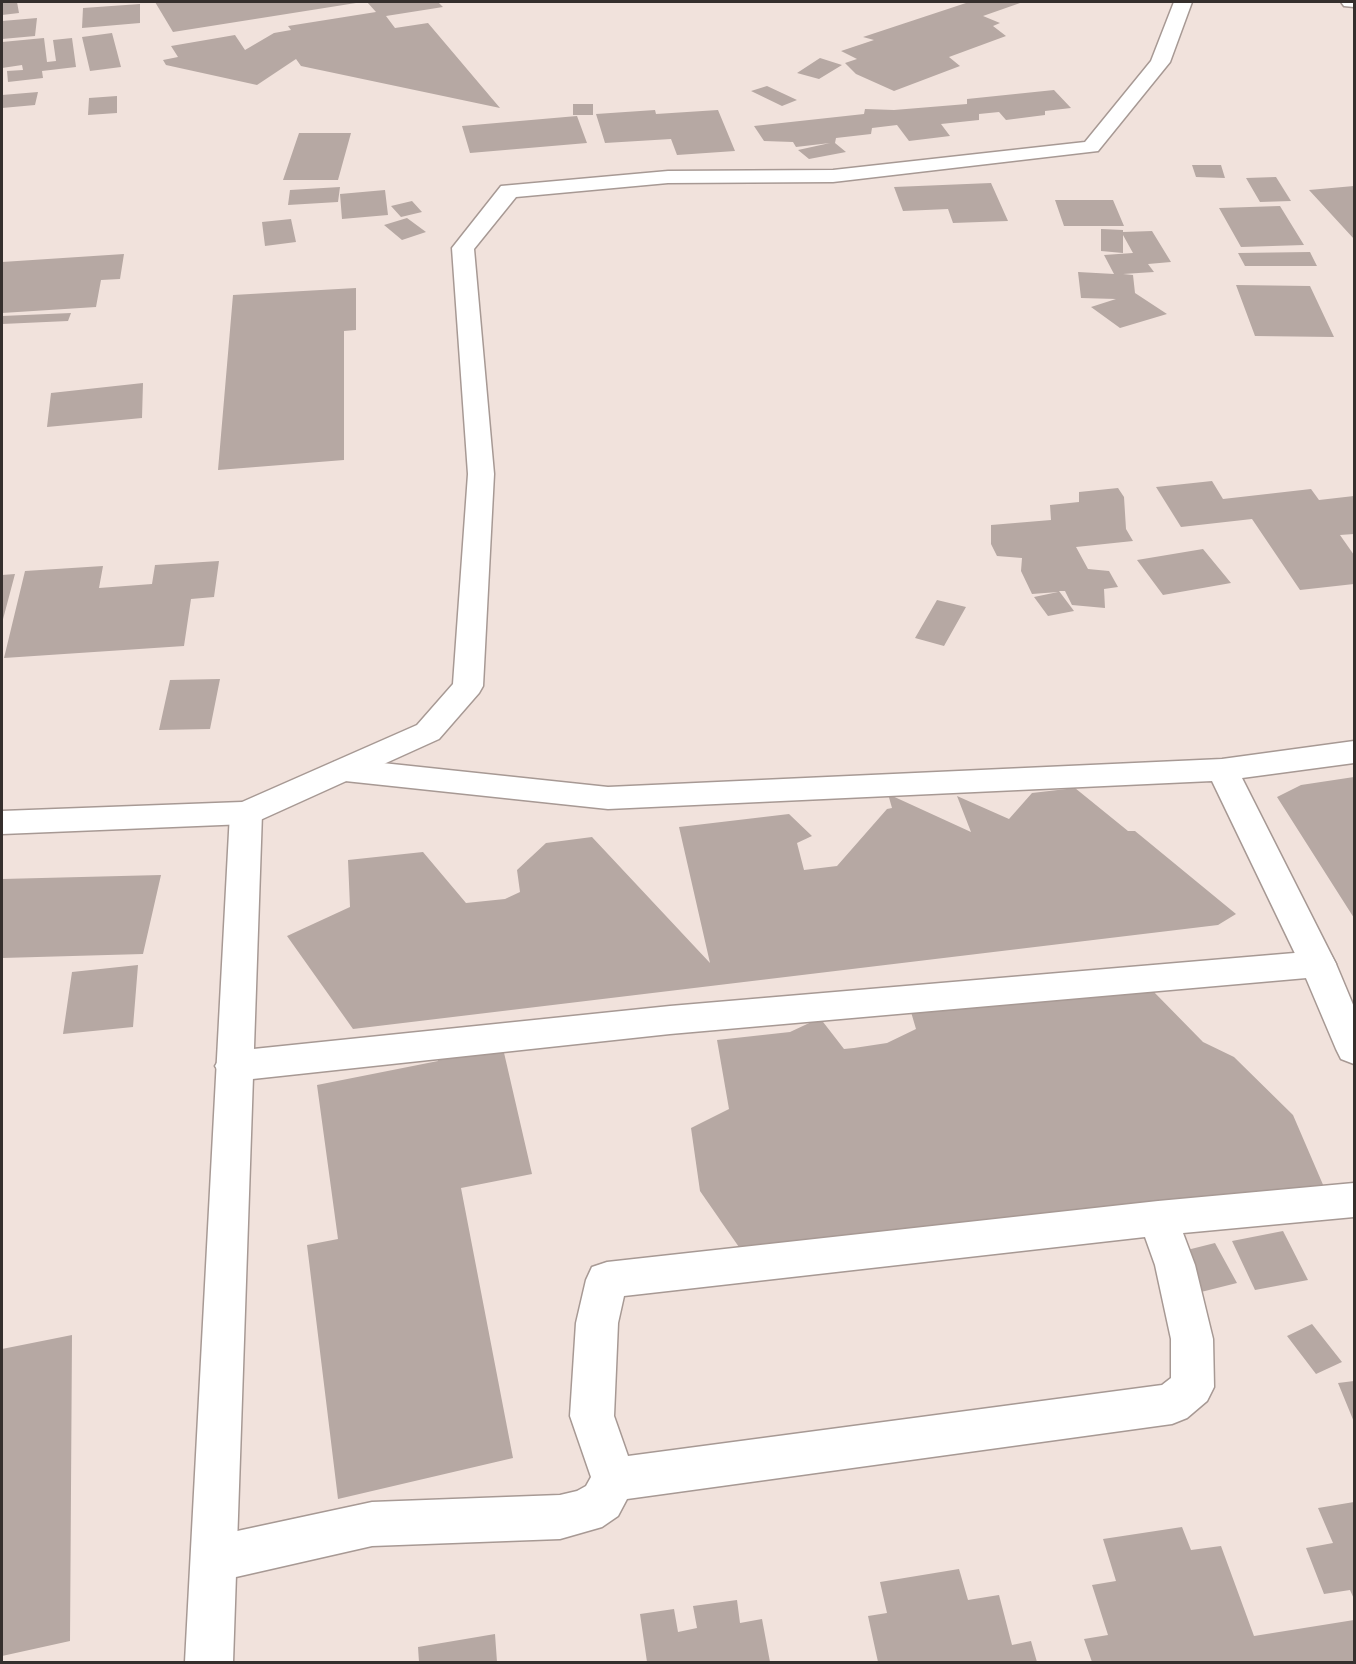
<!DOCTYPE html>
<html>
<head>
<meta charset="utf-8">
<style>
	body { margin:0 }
	#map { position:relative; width:1356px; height:1664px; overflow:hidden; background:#f1e2dc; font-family:"Libre Baskerville",serif }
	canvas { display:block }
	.frame { position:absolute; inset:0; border:3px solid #352f2d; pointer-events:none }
</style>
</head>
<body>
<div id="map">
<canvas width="1356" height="1664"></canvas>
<div class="frame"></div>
</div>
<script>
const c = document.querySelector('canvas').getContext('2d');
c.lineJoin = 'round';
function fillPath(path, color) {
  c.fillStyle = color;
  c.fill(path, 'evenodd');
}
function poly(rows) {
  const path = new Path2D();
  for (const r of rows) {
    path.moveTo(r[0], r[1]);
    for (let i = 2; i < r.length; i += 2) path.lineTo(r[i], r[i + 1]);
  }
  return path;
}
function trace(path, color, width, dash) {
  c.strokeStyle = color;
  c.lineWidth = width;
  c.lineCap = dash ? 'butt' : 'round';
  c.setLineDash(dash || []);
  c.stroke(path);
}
fillPath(poly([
	[2,2,17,2,19,13,2,15],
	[155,2,356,2,356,3,173,32],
	[367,2,438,2,443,7,386,16,395,28,428,23,500,108,301,66,296,59,257,85,166,65,163,60,178,57,171,46,235,35,245,50,274,33,291,30,288,26,376,12],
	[969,2,1023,2,983,16,1000,23,993,26,1006,36,949,57,960,66,894,91,856,74,845,63,857,59,841,51,874,40,863,37],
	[140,4,140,23,82,28,83,8],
	[37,18,35,36,2,39,2,21],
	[112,33,121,67,90,71,82,37],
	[44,38,47,62,56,61,53,40,72,38,76,67,42,71,43,78,8,82,7,71,23,70,22,65,2,68,2,42],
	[820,58,842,65,819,79,797,73],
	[767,86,797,100,782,106,751,91],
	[1054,90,1071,108,1045,111,1045,115,1006,120,999,112,979,114,979,120,941,124,950,136,909,141,897,125,872,128,871,134,836,138,835,143,846,152,809,159,798,150,830,143,796,147,793,142,764,141,754,126,864,114,865,109,894,110,967,104,967,99],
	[38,92,35,105,2,108,2,95],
	[117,96,117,113,88,115,89,98],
	[573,104,593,104,593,115,573,115],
	[655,110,656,114,718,110,735,151,677,155,671,139,605,143,596,114],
	[577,116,587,143,470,153,462,126],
	[299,133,351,133,338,180,283,180],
	[1192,165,1221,165,1225,178,1196,177],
	[1276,177,1291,201,1260,202,1246,178],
	[991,183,1008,221,953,223,948,209,903,211,894,187],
	[1354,186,1354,239,1309,190],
	[340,187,338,202,288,205,290,190],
	[385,190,388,215,342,219,340,194],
	[1055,200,1113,200,1124,226,1064,226],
	[412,201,422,212,401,217,391,206],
	[1280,206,1304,245,1241,247,1219,208],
	[407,218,426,232,402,240,384,225],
	[291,219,296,242,265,246,262,222],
	[1101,229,1123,230,1123,232,1152,231,1171,262,1148,264,1154,272,1123,274,1133,275,1135,293,1167,314,1120,328,1091,307,1116,299,1081,298,1078,272,1114,274,1104,255,1133,253,1123,235,1123,253,1101,251],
	[1310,252,1317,266,1245,266,1238,253],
	[124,254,120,279,101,280,96,307,2,313,2,262],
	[1236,285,1310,286,1334,337,1255,336],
	[356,288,356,330,344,331,344,460,218,470,233,295],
	[71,313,68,321,2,324,2,316],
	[143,383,142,418,47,427,51,393],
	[1212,481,1223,499,1311,489,1319,500,1354,496,1354,534,1340,535,1354,555,1354,584,1300,590,1252,519,1181,527,1156,487],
	[1118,488,1124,497,1126,529,1133,541,1076,547,1088,569,1109,571,1118,587,1104,589,1105,608,1072,605,1065,591,1059,591,1074,611,1048,616,1034,597,1058,592,1032,594,1021,571,1022,558,997,556,991,544,991,525,1051,520,1050,505,1079,502,1079,492],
	[1203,549,1231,583,1163,595,1137,560],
	[219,561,214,597,191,599,184,646,4,658,25,571,103,566,99,588,152,584,155,565],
	[15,574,2,623,2,575],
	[937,600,966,607,944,646,915,638],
	[220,679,210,729,159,730,170,680],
	[1354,777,1354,918,1277,797,1301,785],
	[1075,788,1128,831,1135,831,1236,914,1218,925,353,1029,287,936,350,907,348,860,423,852,466,903,505,899,520,892,517,870,546,843,592,837,710,963,679,827,789,814,812,836,797,843,804,870,837,866,887,809,892,808,888,794,971,832,957,796,1009,819,1032,793],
	[161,875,143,954,2,958,2,879],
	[138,965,133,1027,63,1034,72,972],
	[1152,990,1203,1042,1234,1057,1293,1115,1324,1187,741,1250,700,1191,691,1128,729,1109,717,1040,790,1032,820,1018,844,1049,854,1048,887,1043,916,1029,911,1012],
	[502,1044,532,1174,461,1188,513,1458,338,1499,307,1245,338,1239,317,1085,438,1061,437,1056],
	[1283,1231,1308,1280,1255,1290,1232,1241],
	[1215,1243,1237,1283,1201,1292,1179,1252],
	[1312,1324,1342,1362,1316,1374,1287,1336],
	[72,1335,70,1641,2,1656,2,1349],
	[1354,1381,1354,1422,1338,1383],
	[1354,1502,1354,1599,1350,1590,1324,1594,1306,1548,1333,1543,1318,1508],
	[1182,1527,1191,1550,1221,1546,1254,1636,1354,1620,1354,1662,1092,1662,1084,1639,1108,1635,1092,1585,1116,1581,1103,1539],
	[959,1569,968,1600,999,1595,1012,1645,1031,1641,1037,1662,878,1662,868,1616,887,1613,880,1582],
	[737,1600,740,1623,762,1619,770,1662,647,1662,640,1614,674,1609,678,1632,697,1628,693,1606],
	[495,1634,497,1662,419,1662,418,1647]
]), '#b6a8a3');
const service = poly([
	[1318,951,1331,955,1336,964,1331,973,1318,977,670,1034,234,1081,221,1076,215,1066,221,1056,234,1051,670,1006,1318,951],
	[1354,1183,1354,1217,1183,1233,1195,1265,1213,1339,1214,1387,1207,1401,1187,1418,1172,1424,627,1499,618,1516,602,1527,560,1539,372,1546,214,1582,198,1575,191,1559,198,1543,214,1536,372,1502,560,1495,577,1491,586,1486,591,1477,570,1416,576,1323,586,1280,592,1267,607,1262,1158,1201,1354,1183],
	[1145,1237,1155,1265,1171,1339,1171,1378,1162,1385,628,1456,614,1416,618,1323,624,1296,1145,1237]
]);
const minor = poly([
	[1341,2,1354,2,1354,7,1344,6,1341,2],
	[1354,741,1354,763,1242,778,1336,964,1354,1007,1354,1064,1341,1059,1336,1049,1300,964,1212,781,608,809,345,781,334,778,329,770,334,762,345,759,608,787,1222,759,1354,741],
	[246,802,258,805,262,813,233,1662,185,1662,230,813,234,805,246,802]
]);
const tertiary = poly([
	[1174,2,1192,2,1170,62,1098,151,833,182,668,183,516,197,474,249,494,474,483,686,479,693,439,739,258,821,246,824,2,834,2,811,242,802,417,725,453,684,468,474,452,248,501,186,668,171,833,170,1085,142,1151,61,1174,2]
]);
trace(service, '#a79994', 3);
trace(minor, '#a79994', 3);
trace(tertiary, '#a79994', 3);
fillPath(service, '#fff');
fillPath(minor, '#fff');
fillPath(tertiary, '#fff');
</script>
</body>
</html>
